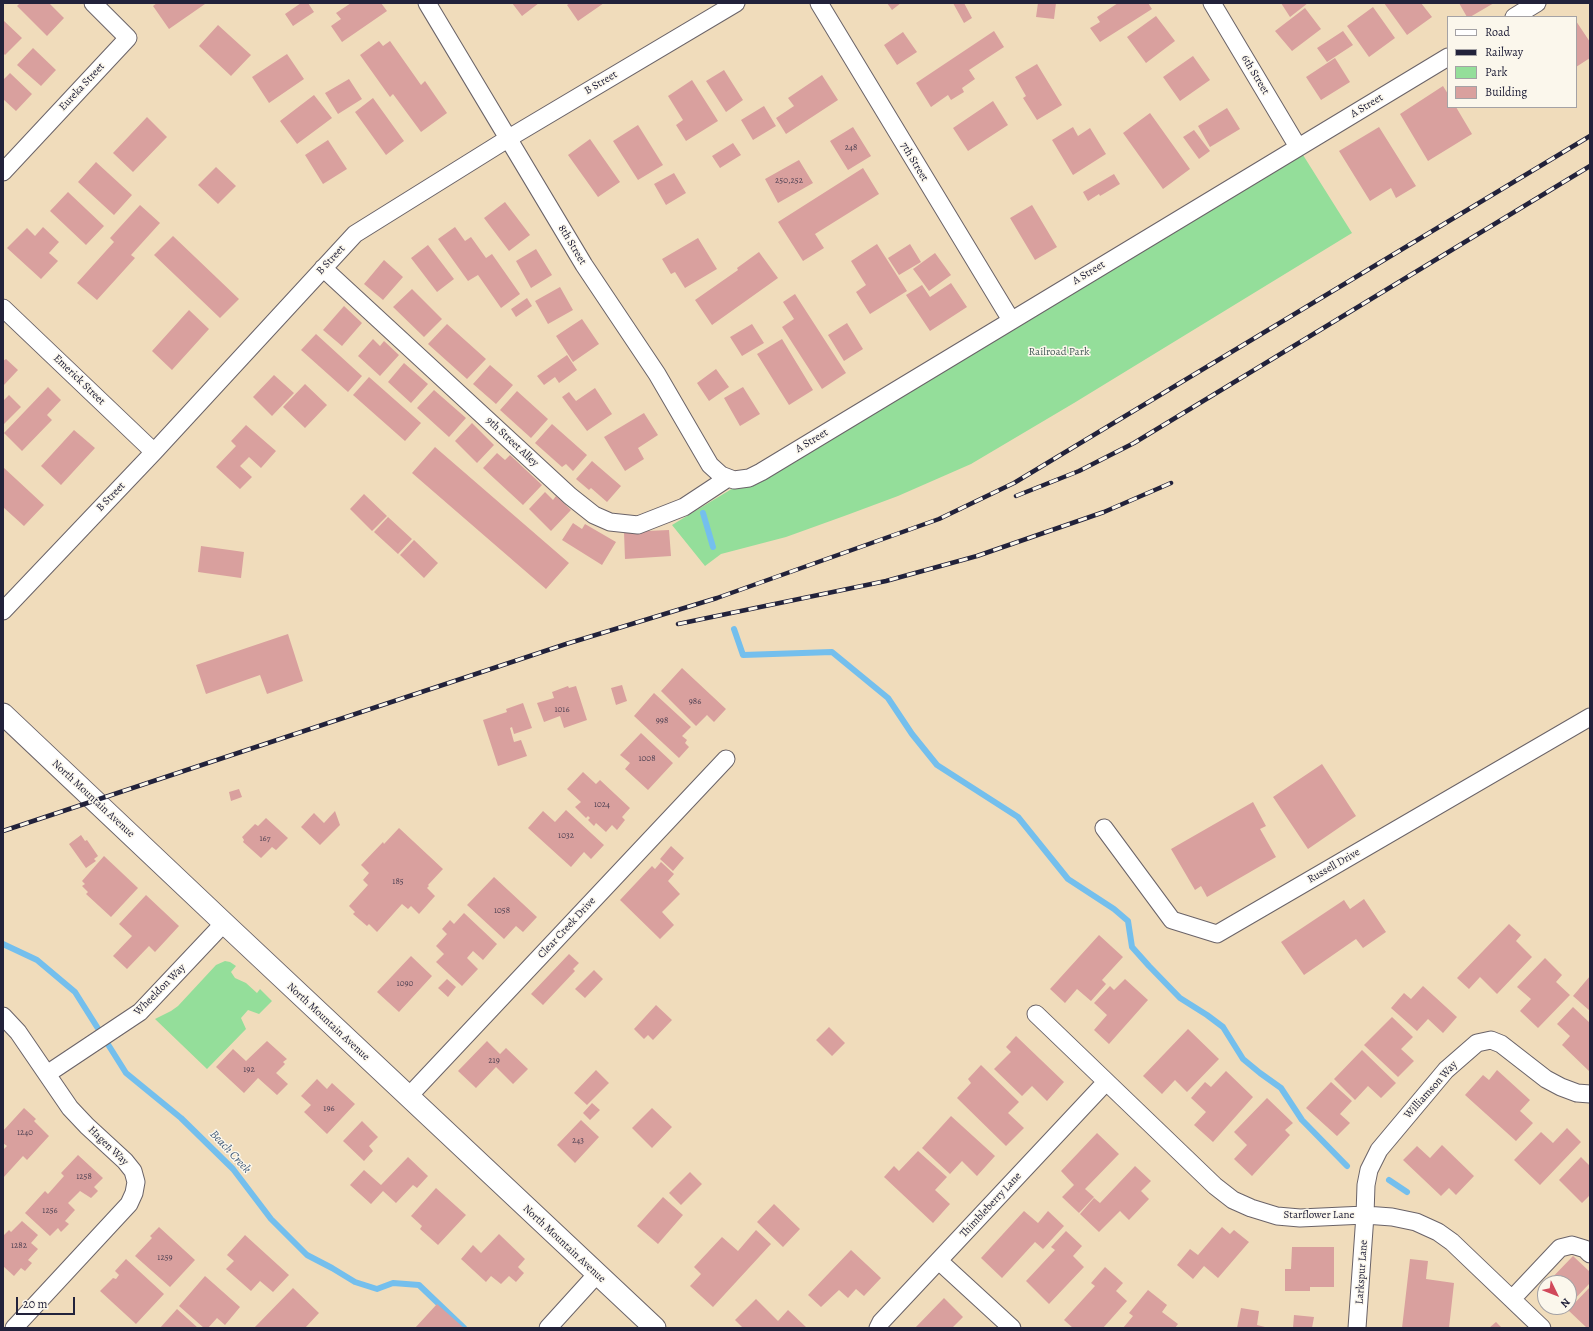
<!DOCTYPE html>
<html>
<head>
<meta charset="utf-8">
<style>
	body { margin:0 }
	#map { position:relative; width:1593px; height:1331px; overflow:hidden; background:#f0dcbb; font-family:Alegreya,serif }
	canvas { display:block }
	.frame { position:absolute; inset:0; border:4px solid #22223b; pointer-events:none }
	.legend { position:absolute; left:1447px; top:16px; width:130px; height:92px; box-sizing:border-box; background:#fbf7ec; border:1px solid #a4a2a5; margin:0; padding:5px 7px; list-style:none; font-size:12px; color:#22223b }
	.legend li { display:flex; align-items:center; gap:8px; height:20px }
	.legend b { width:20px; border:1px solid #a4a2a5 }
	.north { position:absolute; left:1537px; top:1275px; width:40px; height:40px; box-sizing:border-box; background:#fbf7ec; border:1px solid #a4a2a5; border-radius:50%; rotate:133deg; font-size:11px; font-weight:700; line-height:16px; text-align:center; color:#22223b }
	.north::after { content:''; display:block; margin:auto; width:14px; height:18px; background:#d1495b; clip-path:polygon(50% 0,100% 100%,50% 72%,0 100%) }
	.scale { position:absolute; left:16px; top:1297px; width:59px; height:18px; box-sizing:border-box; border:2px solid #22223b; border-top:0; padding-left:5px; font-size:12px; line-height:14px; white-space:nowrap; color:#22223b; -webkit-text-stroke:3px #fbf7ec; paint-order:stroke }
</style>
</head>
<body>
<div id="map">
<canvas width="1593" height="1331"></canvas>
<div class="frame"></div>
<ul class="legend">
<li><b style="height:5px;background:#fff"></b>Road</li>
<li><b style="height:5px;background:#22223b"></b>Railway</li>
<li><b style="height:11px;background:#94de9a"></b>Park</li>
<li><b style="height:11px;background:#d9a09e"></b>Building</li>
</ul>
<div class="north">N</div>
<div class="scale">20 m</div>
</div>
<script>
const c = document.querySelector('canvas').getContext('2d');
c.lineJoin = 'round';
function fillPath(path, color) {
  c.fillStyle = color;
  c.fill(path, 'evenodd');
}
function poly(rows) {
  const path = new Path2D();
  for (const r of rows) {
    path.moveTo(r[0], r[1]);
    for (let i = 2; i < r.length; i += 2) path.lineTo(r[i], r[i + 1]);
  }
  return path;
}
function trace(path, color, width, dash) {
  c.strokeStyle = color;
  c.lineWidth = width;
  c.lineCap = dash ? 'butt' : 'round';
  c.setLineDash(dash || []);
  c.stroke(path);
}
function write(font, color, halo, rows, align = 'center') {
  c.font = font + ' Alegreya,serif';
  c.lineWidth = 3;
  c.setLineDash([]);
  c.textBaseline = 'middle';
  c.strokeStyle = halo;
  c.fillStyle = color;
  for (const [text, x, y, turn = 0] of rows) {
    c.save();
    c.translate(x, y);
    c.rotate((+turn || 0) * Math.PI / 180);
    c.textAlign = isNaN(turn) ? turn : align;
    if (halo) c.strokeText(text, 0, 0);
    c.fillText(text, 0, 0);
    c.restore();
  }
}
fillPath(poly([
	[1298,147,1352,233,1074,403,971,464,898,496,847,515,786,537,721,554,705,566,672,525],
	[225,961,230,962,236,966,231,972,235,978,246,983,257,993,260,989,272,1001,259,1014,248,1010,241,1018,246,1029,207,1069,155,1019,171,1011,178,1006,216,965]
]), '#94de9a');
trace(poly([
	[703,513,713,547],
	[734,629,743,655,832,652,888,698,912,734,937,765,1018,817,1068,879,1114,909,1128,921,1132,947,1149,966,1180,998,1207,1015,1223,1027,1243,1059,1260,1073,1281,1088,1302,1120,1347,1166],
	[3,944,37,960,75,992,126,1073,181,1118,233,1169,271,1219,307,1255,332,1268,355,1282,377,1289,393,1283,419,1285,464,1328],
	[1389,1180,1407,1192]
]), '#74bfed', 6);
fillPath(poly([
	[20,3,49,3,64,18,47,36,17,6],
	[157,3,204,3,205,4,169,29,153,6],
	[301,3,308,3,314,12,293,26,285,14],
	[351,3,381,3,387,11,342,42,331,26,341,19,336,13],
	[512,3,539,3,522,16],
	[570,3,604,3,578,21,567,5],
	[887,3,901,3,892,10],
	[953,3,964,3,972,18,964,23],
	[1038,3,1056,3,1054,19,1036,17],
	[1118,3,1148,3,1152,9,1100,42,1090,28,1100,22,1097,17],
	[1281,3,1308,3,1290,17],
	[1384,3,1421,3,1432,17,1407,35],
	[1459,3,1494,3,1470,17,1467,17],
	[1373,7,1395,38,1369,57,1347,26],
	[1305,8,1321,29,1292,51,1275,31],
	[1156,16,1175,41,1146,63,1127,37],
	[3,20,22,38,5,55,3,53],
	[1576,21,1590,42,1590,58,1576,67],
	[218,25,251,55,231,76,199,46],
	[994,31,1004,47,969,70,975,79,962,88,964,92,951,100,948,95,931,107,916,83],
	[1343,31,1353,45,1327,62,1317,48],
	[903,32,917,52,897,65,884,45],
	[379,41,383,46,390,41,421,85,425,81,447,113,421,132,393,94,390,97,360,55],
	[33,48,56,70,41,86,17,65],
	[287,54,304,79,269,103,252,77],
	[1193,56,1210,80,1180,101,1163,77],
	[1335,58,1350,82,1321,100,1306,77],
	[1037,64,1062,105,1037,120,1023,98,1026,96,1015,77],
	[724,70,743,100,726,112,706,81],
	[10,73,32,94,16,111,3,99,3,80],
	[822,75,838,100,786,134,776,118,794,106,788,98],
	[349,79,362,99,338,114,325,93],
	[692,80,718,121,686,141,676,125,683,120,668,96],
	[1443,86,1448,94,1448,107,1456,107,1472,134,1428,161,1400,114],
	[314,95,332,118,297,144,280,121],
	[373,98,404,141,386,155,355,112],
	[993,101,1008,125,968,151,953,128],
	[764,106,776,126,753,140,741,120],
	[1227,108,1240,129,1210,147,1198,126],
	[1150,113,1190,169,1163,189,1123,133],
	[147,117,167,137,133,172,113,153],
	[638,125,663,165,638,180,613,141],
	[853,127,871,156,848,170,830,141],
	[1073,127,1078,136,1090,128,1106,154,1073,175,1052,140],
	[1379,127,1416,186,1396,198,1391,188,1370,201,1339,151],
	[1194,130,1210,151,1199,159,1183,137],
	[590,139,620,182,598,197,568,155],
	[328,140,347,169,323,184,305,155],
	[733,143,741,155,720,168,712,156],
	[799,160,813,183,778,203,765,179],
	[96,162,132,195,114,215,78,182],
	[216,167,236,186,218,204,198,185],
	[863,168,879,194,815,234,824,248,803,261,778,222],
	[674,173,686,193,666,205,654,184],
	[1114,174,1120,184,1100,196,1099,194,1088,201,1083,192],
	[68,192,104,226,86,245,50,211],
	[505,202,530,235,509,251,484,218],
	[140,205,160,223,131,255,135,258,97,300,77,283,114,242,110,238],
	[1032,205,1057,247,1035,260,1010,218],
	[43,227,59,242,49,253,58,261,41,279,7,248,27,228,35,236],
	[455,227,465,241,471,237,486,258,492,254,520,294,501,308,478,275,468,281,438,239],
	[173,236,239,299,220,318,154,255],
	[698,238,717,269,685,288,675,272,671,274,662,259],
	[877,244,907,291,870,314,856,292,866,285,851,261],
	[910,244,921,262,899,275,888,258],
	[428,245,454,279,437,292,411,258],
	[536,249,552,275,531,288,516,261],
	[759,252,778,278,712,325,695,300,738,270,737,268],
	[935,253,951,275,929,291,913,269],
	[384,260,403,277,383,300,364,284],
	[951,283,967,307,930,331,906,295,922,285,930,297],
	[560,287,573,310,548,324,535,301],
	[412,289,442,319,424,337,393,307],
	[795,294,846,373,822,389,782,327,794,319,783,302],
	[527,298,532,306,516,317,511,309],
	[344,306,362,323,342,346,323,330],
	[189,310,209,329,172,370,152,351],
	[582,319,599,344,573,362,556,336],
	[847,323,863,349,844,361,828,335],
	[447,324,486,359,467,379,428,344],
	[752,324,764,343,742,356,730,337],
	[316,334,362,376,348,392,301,350],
	[373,339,380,346,384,341,399,355,380,376,358,356],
	[782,339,813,390,789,405,757,354],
	[567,355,577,370,559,383,555,377,544,385,537,376],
	[6,359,18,370,3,386,3,361],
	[404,363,428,384,411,403,388,382],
	[490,365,513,385,496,404,473,384],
	[716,369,729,387,709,401,697,383],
	[274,375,294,393,272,416,253,397],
	[369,377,421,423,405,441,353,395],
	[305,384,327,405,305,428,283,407],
	[48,387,61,400,47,415,52,420,22,451,4,433],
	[743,387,760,414,740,426,724,398],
	[595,388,612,414,587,431,562,397,569,392,576,401],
	[434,390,466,418,449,437,417,408],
	[517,391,548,419,531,438,500,410],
	[9,395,21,407,3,425,3,401],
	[644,413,658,435,638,448,644,459,625,471,604,437],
	[472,423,494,445,477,463,455,441],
	[552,424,587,455,573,471,566,464,562,467,535,443],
	[246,425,276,451,261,468,249,457,240,466,252,477,240,489,216,467,236,446,231,441],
	[74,430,95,448,61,485,41,466],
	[435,447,569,563,546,589,412,473],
	[497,453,505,460,510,455,542,485,523,505,483,468],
	[592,461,621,486,607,502,591,488,589,490,576,479],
	[3,467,44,505,24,526,3,507],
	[545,492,553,500,556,496,571,510,551,531,529,509],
	[364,494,387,516,372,531,350,509],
	[388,517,412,539,398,554,374,532],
	[573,523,582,529,585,524,616,542,602,565,562,540],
	[669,530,671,556,625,559,624,532],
	[414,540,438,563,424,578,400,555],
	[201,546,244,552,241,578,198,572],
	[288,634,303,681,267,694,260,675,206,694,196,665],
	[682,668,726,709,714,722,707,715,696,726,661,691],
	[622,685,627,701,616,705,611,688],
	[568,686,569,688,576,686,587,720,564,728,560,716,544,722,537,703,554,698,552,692],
	[654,693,691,727,682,736,687,740,685,743,689,747,679,758,634,716],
	[523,703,532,728,514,734,512,727,510,728,514,742,521,740,527,756,498,766,483,720,507,712,506,709],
	[641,733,673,763,648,790,625,769,630,763,620,755],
	[1322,764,1356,816,1308,849,1273,797],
	[583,772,596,784,600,780,630,808,622,817,625,820,617,830,612,825,606,832,596,823,594,826,588,820,590,818,588,816,586,818,575,807,581,802,567,789],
	[239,789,242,797,231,801,229,792],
	[1253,802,1266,826,1260,829,1276,857,1207,897,1201,886,1195,890,1171,849],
	[566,810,604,845,591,859,584,852,571,867,528,828,543,811,555,822],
	[335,811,340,825,320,845,301,827,314,813,324,823],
	[266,818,288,838,276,850,272,847,261,858,243,842,244,840,242,837,255,824,258,826],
	[399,828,443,869,428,885,429,886,427,888,435,896,419,914,411,906,408,909,402,904,377,932,369,924,367,926,353,914,355,912,349,906,368,885,363,880,369,873,361,865,383,842,384,844],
	[81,835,85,841,87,840,98,856,94,859,96,861,86,868,69,844],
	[671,846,684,858,673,871,660,859],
	[104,856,138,888,111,917,86,894,88,892,82,886,85,884,82,881],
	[661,862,674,874,668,881,680,894,662,912,674,925,660,939,620,900,652,866,655,869],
	[494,877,537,917,523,932,516,926,504,939,467,905],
	[146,895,179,926,155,952,149,946,127,969,113,956,132,936,119,924],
	[1364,899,1386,932,1363,948,1356,939,1304,975,1281,942,1344,900,1350,909],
	[464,913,497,944,483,960,473,951,467,958,478,969,462,986,436,962,444,954,436,946,447,934,442,929,450,920,454,924],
	[1509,924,1521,935,1516,941,1532,957,1497,994,1480,977,1469,989,1457,978],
	[1099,935,1123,957,1102,980,1106,984,1091,1001,1077,989,1065,1003,1050,989],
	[569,954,579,963,573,969,575,971,543,1005,531,994],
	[411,956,432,976,399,1012,377,992],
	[1545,958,1562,975,1556,982,1570,995,1538,1028,1520,1011,1531,999,1517,987],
	[594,970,603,979,585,998,575,989],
	[1590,976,1590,1011,1573,996],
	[447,979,456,987,448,997,438,988],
	[1125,979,1148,1000,1109,1044,1094,1030,1107,1015,1094,1003,1110,986,1114,990],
	[1423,986,1457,1017,1443,1033,1428,1019,1417,1031,1391,1008,1404,993,1411,999],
	[656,1005,672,1020,653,1040,648,1035,644,1039,634,1029],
	[1573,1007,1590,1023,1590,1072,1562,1045,1570,1036,1557,1024],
	[1392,1017,1413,1037,1401,1049,1414,1061,1398,1077,1364,1045],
	[829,1027,845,1043,832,1056,816,1040],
	[1188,1029,1219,1059,1187,1092,1175,1080,1162,1094,1143,1076],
	[1016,1036,1064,1082,1047,1101,1032,1086,1022,1096,994,1069,1011,1052,1006,1047],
	[267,1041,287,1059,283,1062,285,1064,276,1073,288,1084,277,1095,258,1078,244,1093,216,1067,233,1049,246,1061],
	[487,1041,500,1054,506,1048,528,1069,513,1084,496,1067,476,1088,458,1071],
	[1362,1050,1396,1083,1381,1098,1368,1086,1355,1100,1334,1079],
	[981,1065,1019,1102,1008,1113,1024,1128,1006,1146,957,1098,971,1083,968,1079],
	[596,1070,609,1083,587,1105,574,1093],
	[1497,1070,1530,1100,1520,1111,1533,1123,1516,1141,1465,1095,1483,1075,1489,1080],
	[1226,1071,1253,1097,1213,1142,1194,1125,1206,1112,1191,1098,1205,1082,1211,1087],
	[317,1079,327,1089,332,1083,355,1104,327,1134,304,1112,311,1105,301,1096],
	[1331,1082,1352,1101,1340,1114,1350,1123,1337,1136,1306,1108],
	[1267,1098,1293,1123,1285,1130,1290,1135,1252,1176,1234,1159,1247,1145,1234,1132],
	[592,1103,600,1110,590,1120,583,1113],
	[24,1108,36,1119,34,1121,49,1136,27,1160,23,1156,3,1178,3,1150,7,1146,3,1143,3,1131],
	[652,1108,672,1127,652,1148,632,1128],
	[951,1116,995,1156,977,1176,962,1161,950,1174,922,1148],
	[581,1120,599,1137,575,1163,557,1145],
	[362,1121,378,1137,369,1146,373,1151,364,1161,343,1141],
	[1567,1128,1581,1142,1540,1185,1514,1160,1541,1132,1553,1143],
	[1097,1133,1119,1154,1085,1189,1094,1197,1079,1213,1062,1197,1074,1185,1061,1171],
	[1442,1145,1474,1176,1456,1195,1449,1188,1441,1196,1403,1160,1417,1146,1430,1158],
	[918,1151,947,1177,935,1190,950,1204,933,1223,884,1177,894,1166,899,1171],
	[78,1155,103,1178,94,1187,98,1191,91,1198,80,1191,68,1203,75,1210,65,1221,69,1224,61,1232,58,1228,50,1236,25,1213,45,1191,48,1194,64,1176,61,1173],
	[408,1157,428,1176,417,1188,413,1185,396,1203,383,1191,371,1204,350,1185,364,1170,381,1185],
	[1581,1157,1590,1166,1590,1197,1589,1196,1582,1203,1559,1180],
	[1135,1166,1151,1181,1141,1191,1149,1199,1129,1220,1120,1211,1099,1232,1080,1214,1094,1198,1100,1203],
	[690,1172,702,1184,681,1205,669,1193],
	[436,1188,466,1215,438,1245,420,1229,422,1226,411,1216],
	[663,1197,683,1215,658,1244,637,1226],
	[774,1204,800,1229,783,1247,757,1222],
	[1024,1211,1038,1223,1048,1211,1064,1226,1043,1249,1035,1242,1002,1278,981,1258],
	[22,1221,38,1235,31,1243,38,1249,28,1260,32,1263,25,1271,21,1268,14,1276,3,1266,3,1236,9,1230,11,1232],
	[159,1227,195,1260,170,1287,135,1256,152,1238,150,1236],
	[1222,1227,1230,1234,1234,1230,1249,1242,1218,1278,1204,1266,1193,1279,1177,1265,1190,1249,1198,1255],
	[756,1230,771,1244,713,1307,690,1286,701,1274,694,1267,722,1237,738,1251],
	[1066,1231,1082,1246,1073,1256,1084,1267,1049,1304,1026,1281,1055,1250,1051,1247],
	[499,1234,525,1259,518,1267,524,1273,516,1282,509,1276,501,1284,491,1276,486,1282,461,1259,473,1245,481,1253],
	[245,1235,289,1275,273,1292,260,1281,251,1291,226,1269,234,1261,227,1255],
	[1292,1247,1334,1247,1334,1287,1310,1287,1310,1291,1285,1291,1285,1269,1291,1269],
	[851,1250,881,1278,864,1296,856,1289,848,1298,839,1290,821,1307,808,1295],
	[1573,1256,1590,1272,1590,1283,1569,1305,1569,1283,1547,1283],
	[126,1259,164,1294,136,1324,100,1291,113,1278,116,1279,119,1275,115,1271],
	[1410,1259,1428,1261,1426,1279,1454,1283,1449,1328,1402,1328],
	[1105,1267,1123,1283,1116,1291,1127,1301,1103,1328,1073,1328,1064,1320,1095,1286,1091,1283],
	[205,1276,240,1307,225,1325,217,1318,208,1328,204,1328,179,1306],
	[1590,1287,1590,1328,1587,1328,1568,1310],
	[293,1288,319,1313,305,1328,254,1328],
	[1148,1290,1167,1305,1162,1312,1178,1324,1175,1328,1123,1328,1133,1316,1129,1313],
	[944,1298,963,1317,952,1328,915,1328],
	[756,1299,778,1321,788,1310,807,1328,743,1328,735,1320],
	[437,1304,464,1328,415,1328],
	[1241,1308,1259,1311,1257,1325,1269,1328,1237,1328],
	[177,1309,198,1328,160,1328],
	[1294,1315,1314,1317,1312,1328,1293,1328],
	[1496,1322,1502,1328,1489,1328]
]), '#d9a09e');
const minor = poly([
	[427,3,584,265,657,374,710,465,721,475,734,480,749,478,761,472,1448,57],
	[819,3,1011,320],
	[1212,3,1298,147],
	[1514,17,1537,3],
	[3,172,128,38,93,3],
	[323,268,570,496,594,515,610,522,638,525,684,507,728,478],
	[3,308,154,452],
	[3,611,154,452,355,234,509,138,736,3],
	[1104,828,1172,920,1217,934,1590,717],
	[1036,1014,1215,1186,1233,1200,1251,1208,1277,1216,1300,1218,1365,1215,1392,1217,1416,1222,1438,1232,1452,1242,1542,1328],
	[3,1016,18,1032,70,1108,87,1126,125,1161,133,1171,136,1182,134,1193,129,1204,14,1328],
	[47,1074,140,1012,224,923],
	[408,1097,726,759],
	[939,1261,1012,1328],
	[1512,1299,1560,1248,1572,1245,1585,1249,1590,1254],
	[548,1328,597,1274],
	[878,1328,881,1322,1106,1082],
	[1357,1328,1365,1215,1366,1185,1369,1170,1379,1150,1446,1070,1477,1043,1491,1040,1501,1044,1546,1079,1561,1087,1577,1093,1590,1094]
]);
const tertiary = poly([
	[3,714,224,923,655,1328]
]);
trace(minor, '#6a6368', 19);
trace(tertiary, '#6a6368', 23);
trace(minor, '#fff', 17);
trace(tertiary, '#fff', 21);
const rail = poly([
	[1016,496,1079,471,1134,443,1590,166],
	[678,624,886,581,977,556,1104,512,1171,483],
	[3,831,566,644,717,598,939,519,1014,483,1590,136]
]);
trace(rail, '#22223b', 4.5);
trace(rail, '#fbf7ec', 3, [9]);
write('9px', '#504254', null, [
	["248",851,148],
	["250,252",789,181],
	["986",695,702],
	["1016",562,710],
	["998",662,721],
	["1008",647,759],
	["1024",602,805],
	["1032",566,836],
	["167",265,839],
	["185",398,882],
	["1058",502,911],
	["1090",405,984],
	["219",494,1061],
	["192",249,1070],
	["196",329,1109],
	["1240",25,1133],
	["243",578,1141],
	["1258",84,1177],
	["1256",50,1211],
	["1282",19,1246],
	["1259",165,1258]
]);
write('11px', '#22223b', '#fbf7ec', [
	["6th Street",1255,75,59],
	["B Street",601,83,-31],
	["Eureka Street",82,87,-47],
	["A Street",1367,106,-31],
	["7th Street",914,162,59],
	["8th Street",572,245,59],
	["B Street",331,260,-47],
	["A Street",1089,273,-31],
	["Emerick Street",79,380,44],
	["A Street",812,441,-31],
	["9th Street Alley",512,442,43],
	["B Street",111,497,-46],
	["North Mountain Avenue",93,799,43],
	["Russell Drive",1334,866,-30],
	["Clear Creek Drive",567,928,-47],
	["Wheeldon Way",160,990,-45],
	["North Mountain Avenue",328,1022,43],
	["Williamson Way",1431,1090,-48],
	["Hagen Way",108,1146,44],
	["Thimbleberry Lane",991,1205,-47],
	["Starflower Lane",1319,1215],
	["North Mountain Avenue",564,1244,43],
	["Larkspur Lane",1362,1272,-86]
]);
write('11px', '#445a58', '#fbf7ec', [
	["Railroad Park",1059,352]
]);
write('italic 12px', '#3f5979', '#fbf7ec', [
	["Beach Creek",230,1152,47]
]);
</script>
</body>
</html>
